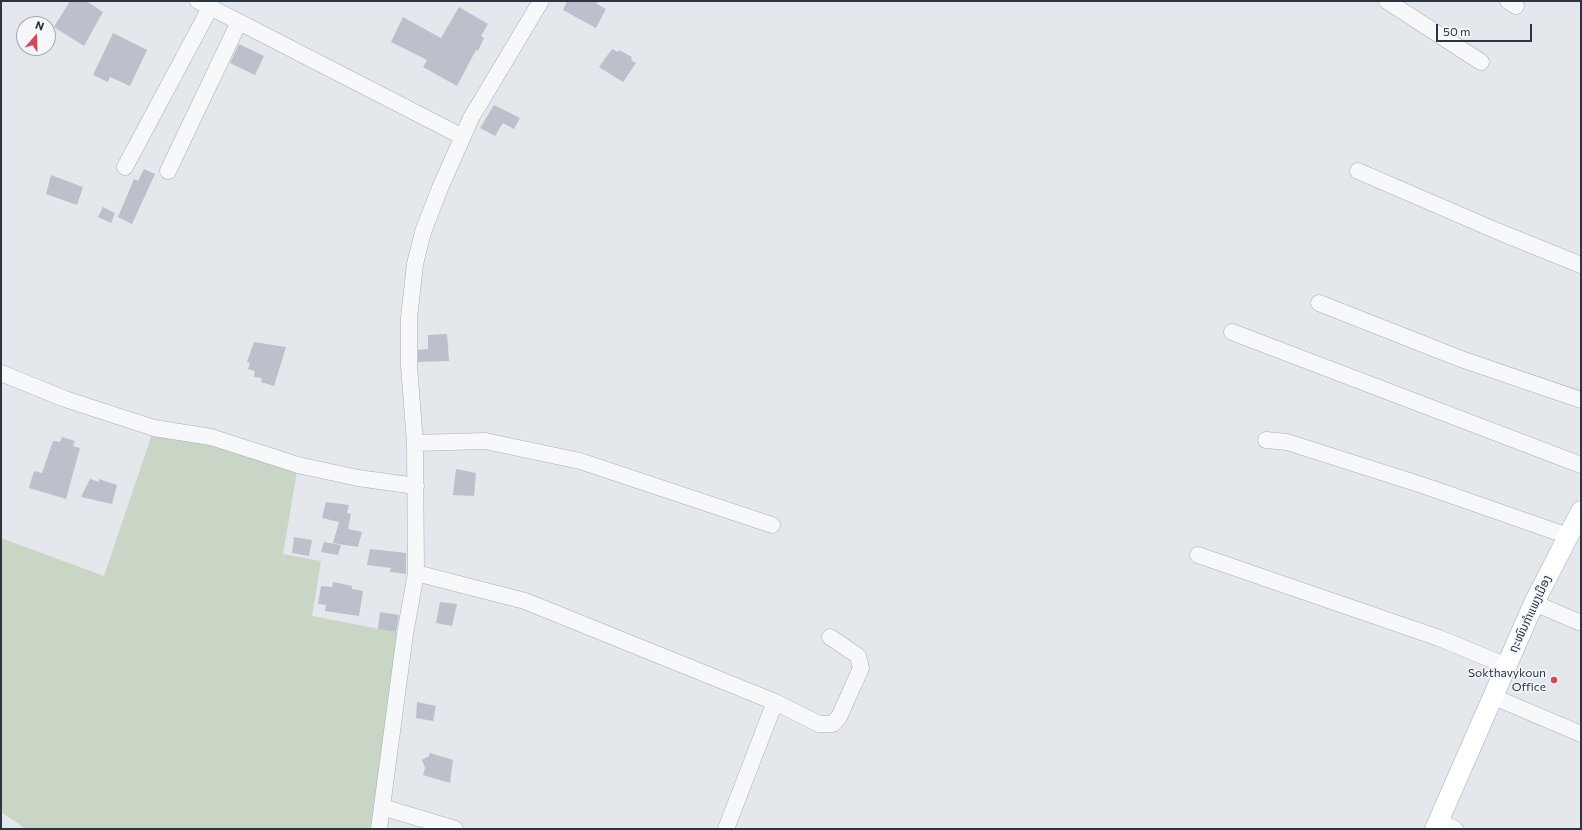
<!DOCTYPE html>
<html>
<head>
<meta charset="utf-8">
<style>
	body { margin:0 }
	#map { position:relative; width:1582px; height:830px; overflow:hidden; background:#e4e7ec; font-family:Commissioner,sans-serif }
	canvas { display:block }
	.frame { position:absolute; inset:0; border:2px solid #2b3445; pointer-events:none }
	.north { position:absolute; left:16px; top:16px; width:40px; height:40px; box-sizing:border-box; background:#f4f6f9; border:1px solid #a4a8b1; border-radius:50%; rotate:20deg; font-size:11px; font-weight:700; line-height:16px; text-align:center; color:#2b3445 }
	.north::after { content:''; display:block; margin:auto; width:14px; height:18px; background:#d1495b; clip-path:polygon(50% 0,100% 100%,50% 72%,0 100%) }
	.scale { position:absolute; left:1436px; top:24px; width:96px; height:18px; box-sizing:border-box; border:2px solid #2b3445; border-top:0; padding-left:5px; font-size:12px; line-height:14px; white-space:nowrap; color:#2b3445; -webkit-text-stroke:3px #f4f6f9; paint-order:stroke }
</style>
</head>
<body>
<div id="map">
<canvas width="1582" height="830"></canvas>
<div class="frame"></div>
<div class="north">N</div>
<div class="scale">50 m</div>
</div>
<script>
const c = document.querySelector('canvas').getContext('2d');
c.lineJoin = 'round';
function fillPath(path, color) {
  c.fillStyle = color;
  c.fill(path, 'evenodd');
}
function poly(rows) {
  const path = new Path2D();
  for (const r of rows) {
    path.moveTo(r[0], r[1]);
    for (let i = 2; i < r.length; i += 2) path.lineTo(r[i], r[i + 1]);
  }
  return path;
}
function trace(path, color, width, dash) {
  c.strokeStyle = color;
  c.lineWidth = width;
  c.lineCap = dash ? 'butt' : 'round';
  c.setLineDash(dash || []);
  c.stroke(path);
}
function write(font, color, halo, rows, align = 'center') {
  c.font = font + ' Commissioner,"Noto Sans Lao",sans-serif';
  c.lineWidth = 3;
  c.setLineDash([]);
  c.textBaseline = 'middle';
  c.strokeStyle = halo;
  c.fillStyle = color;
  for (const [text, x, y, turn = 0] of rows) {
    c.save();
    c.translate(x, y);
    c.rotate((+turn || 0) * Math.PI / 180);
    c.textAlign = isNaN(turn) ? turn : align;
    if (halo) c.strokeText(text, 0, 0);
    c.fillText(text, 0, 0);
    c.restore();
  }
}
fillPath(poly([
	[154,428,298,465,283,554,321,561,312,616,405,634,375,829,26,829,1,812,1,538,104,576]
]), '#c9d6c5');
fillPath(poly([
	[70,1,86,1,103,12,84,46,54,27],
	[567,1,598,1,597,4,606,9,596,28,563,10],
	[459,7,488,24,481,36,484,38,478,51,476,50,457,86,423,67,427,60,391,42,403,17,441,38],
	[113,33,147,50,130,86,110,77,108,82,93,75],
	[239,44,264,56,255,75,230,63],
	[612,49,618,52,619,50,632,57,631,60,636,63,623,82,599,67],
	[494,105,520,118,514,129,503,123,495,136,480,128],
	[144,169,155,174,132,224,118,217,134,179,138,181],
	[51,175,83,187,77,205,46,194],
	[103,207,115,213,111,223,98,217],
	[447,334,449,361,418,362,418,350,428,349,428,335],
	[254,342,286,347,274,386,261,382,262,378,254,377,255,371,248,369,250,363,247,362],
	[62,437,75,441,73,446,80,448,66,499,29,488,34,471,42,473,53,441,60,442],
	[456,469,476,473,474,496,453,495],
	[90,479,99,482,99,479,117,485,112,504,81,497],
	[326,502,349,505,347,513,351,514,348,529,362,532,358,547,333,543,339,522,322,518],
	[294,537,312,540,309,556,292,553],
	[324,542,341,545,338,555,321,552],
	[370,549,406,553,406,574,390,572,391,568,367,565],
	[333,582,352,586,352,589,363,591,359,616,325,611,326,605,318,604,321,586,332,587],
	[440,602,457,604,452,626,436,623],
	[380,612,399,615,396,632,378,629],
	[417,702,436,706,433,721,416,718],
	[430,753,453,760,450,783,423,775,425,768,422,760,429,756]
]), '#bbc0ca');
const minor = poly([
	[198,1,463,137],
	[1387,1,1481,62],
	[1508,1,1516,6],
	[125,167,210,8],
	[168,171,239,22],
	[1358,171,1497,231,1581,265],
	[1319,303,1461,359,1581,400],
	[1232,332,1581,465],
	[1,373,65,399,154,428,211,437,298,465,358,478,416,486],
	[1266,440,1287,442,1425,486,1568,536],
	[415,443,485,441,580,461,772,525],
	[1198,555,1439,638,1507,666],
	[416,573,525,601,775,702,819,724,833,724,839,717,861,668,858,656,830,637],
	[1534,603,1581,623],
	[1494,697,1581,734],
	[382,807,455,829],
	[1439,821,1455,829],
	[379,829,405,634,416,573,415,443,409,366,409,318,415,264,423,232,440,188,471,118,541,1],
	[726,829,775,702]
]);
const major = poly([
	[1435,829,1534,603,1581,511]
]);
trace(minor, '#a9aeb7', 17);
trace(major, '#a3abb8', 21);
trace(minor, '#f7f8fa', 16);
trace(major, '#fff', 20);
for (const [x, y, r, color] of [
	[1554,680,4,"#d1495b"]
]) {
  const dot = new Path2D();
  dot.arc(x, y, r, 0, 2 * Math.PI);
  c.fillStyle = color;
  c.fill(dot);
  trace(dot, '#f4f6f9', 1.5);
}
write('12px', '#2b3445', '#f4f6f9', [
	["ຖະໜົນກຳແພງເມືອງ",1530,614,-65]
]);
write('12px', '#2b3445', '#f4f6f9', [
	["Sokthavykoun",1546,673],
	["Office",1546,687]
], 'right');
</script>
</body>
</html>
